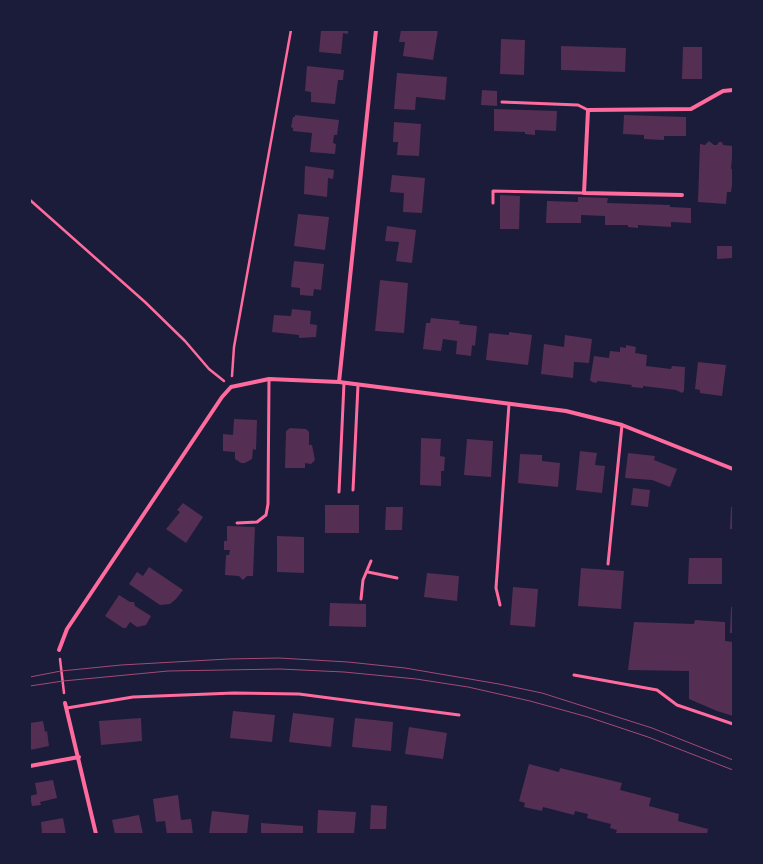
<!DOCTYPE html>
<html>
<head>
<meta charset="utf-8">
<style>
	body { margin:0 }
	#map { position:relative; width:763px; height:864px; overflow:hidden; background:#1b1b3a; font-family:Lato,sans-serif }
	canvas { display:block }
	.frame { position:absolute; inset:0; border:31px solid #1b1b3a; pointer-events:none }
</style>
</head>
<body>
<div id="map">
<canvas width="763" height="864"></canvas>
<div class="frame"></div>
</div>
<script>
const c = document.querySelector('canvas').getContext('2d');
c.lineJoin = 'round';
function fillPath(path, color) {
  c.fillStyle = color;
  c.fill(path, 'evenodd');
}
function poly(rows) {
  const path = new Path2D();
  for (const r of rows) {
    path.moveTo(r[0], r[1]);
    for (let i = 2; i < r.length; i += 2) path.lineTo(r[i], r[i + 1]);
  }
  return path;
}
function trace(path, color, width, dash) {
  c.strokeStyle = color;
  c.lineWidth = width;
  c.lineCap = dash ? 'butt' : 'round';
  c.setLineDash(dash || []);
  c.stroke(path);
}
fillPath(poly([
	[321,30,348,30,348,34,343,33,341,54,319,52],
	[401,30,438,30,433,60,403,56,405,42,399,42],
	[501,39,525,40,524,75,500,74],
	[561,46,626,48,625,72,561,70],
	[683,47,702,47,702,79,682,79],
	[307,66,344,70,343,80,338,80,335,104,311,102,311,92,305,91],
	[397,73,447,77,445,100,416,97,415,110,394,109],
	[482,90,497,91,497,106,481,105],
	[494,109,557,111,556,131,535,130,535,135,525,134,525,132,494,131],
	[295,115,339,120,337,135,334,135,333,143,336,144,335,154,310,152,312,133,293,131,293,128,291,127,293,117,295,117],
	[624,115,686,117,686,136,664,136,664,140,644,139,644,135,623,134],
	[394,122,421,124,419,156,397,155,398,142,393,142],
	[709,141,714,145,717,145,719,142,722,142,723,145,733,146,731,169,733,169,733,179,731,192,727,192,726,204,698,202,700,144,705,145],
	[305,166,334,170,333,179,328,178,327,197,304,194],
	[392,175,425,178,422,213,403,212,404,193,390,192],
	[500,195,520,196,519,229,500,229],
	[578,197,608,198,607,203,670,205,670,207,691,208,691,223,671,222,671,227,638,225,638,228,628,227,628,225,605,225,605,216,581,215,581,223,546,223,547,201,578,202],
	[298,214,329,217,325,250,294,246],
	[387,226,416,230,412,263,396,261,399,242,385,241],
	[717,246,733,246,733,258,717,259],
	[294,261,324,264,321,290,314,289,313,296,300,295,300,288,291,287],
	[380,280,408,283,404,333,375,331],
	[292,309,311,311,310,324,317,325,316,337,299,338,299,335,272,332,274,315,291,316],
	[431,318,460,321,459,324,477,326,475,346,472,345,471,356,456,354,457,341,443,339,441,351,423,349,426,323,430,323],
	[509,332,532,335,528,365,486,360,489,333,509,335],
	[565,335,592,339,589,363,574,362,573,378,541,374,544,344,564,347],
	[626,345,636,347,635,353,647,355,646,366,671,369,672,366,685,367,684,391,682,393,676,390,643,386,643,388,631,387,632,385,623,384,598,381,596,383,592,382,590,380,594,356,609,358,610,351,620,352,620,347,626,348],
	[698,362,726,365,722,396,700,393,700,390,695,389],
	[234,419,257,420,256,450,253,449,252,459,245,463,241,463,235,459,235,452,223,451,223,434,233,435],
	[290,428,306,429,309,432,309,445,312,445,315,460,311,464,305,463,305,468,285,468,286,431],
	[421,438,441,439,440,456,445,457,444,471,441,471,441,486,420,485],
	[467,439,493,441,491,477,464,475],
	[580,451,597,453,595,465,605,466,602,493,576,490],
	[628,453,655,456,654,460,677,469,670,487,652,480,625,478],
	[520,454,542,455,542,461,560,463,558,487,518,483],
	[633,488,650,490,648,507,631,505],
	[183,503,203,517,186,543,166,529,180,512,177,510],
	[325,505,359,505,359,533,325,533],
	[386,507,403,507,402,530,385,530],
	[731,507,733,507,733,529,730,529],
	[227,526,255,527,253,576,247,576,243,580,239,576,225,575,226,555,229,555,230,550,224,550,224,541,227,541],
	[277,536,304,537,304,573,277,572],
	[689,558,722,558,722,584,688,584],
	[149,567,183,590,176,599,170,604,160,605,129,584,137,572,143,576],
	[581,568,624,571,621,609,578,606],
	[427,573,459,576,457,601,424,597],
	[513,587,538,589,535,627,510,625],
	[119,595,130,602,134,602,135,606,151,616,146,625,137,627,130,622,126,628,123,628,105,616],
	[330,603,366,604,366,627,329,626],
	[731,607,733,607,733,633,730,633],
	[695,620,725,622,725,641,733,642,733,716,717,711,689,699,689,671,628,670,634,622,694,624],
	[233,711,275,715,272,742,230,738],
	[293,713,334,718,331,747,289,742],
	[141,718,142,741,101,745,99,721],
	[355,718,393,722,391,751,352,747],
	[43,721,45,732,47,731,49,746,30,750,30,723],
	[409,727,447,733,443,759,405,754],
	[529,764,559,772,560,768,622,783,620,790,651,798,649,806,679,814,678,821,708,829,707,834,618,834,616,833,617,830,610,828,611,824,587,818,588,814,575,811,574,815,543,807,542,811,524,807,525,803,519,801],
	[53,780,57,798,40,802,41,805,32,806,30,796,37,794,35,783],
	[178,795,181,820,191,819,193,834,167,834,165,821,156,822,153,799],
	[371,805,387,806,386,829,370,829],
	[318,810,356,812,354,834,317,834],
	[212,811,249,815,247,834,209,834],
	[139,815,143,834,115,834,112,820],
	[63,818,66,834,42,834,41,822],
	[261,823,303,826,303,834,261,834]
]), '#542f53');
trace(poly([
	[30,200,145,302,185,341,209,369,224,381],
	[232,376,234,347,291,30],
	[60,659,64,693]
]), '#ff6b9d', 2.5);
trace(poly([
	[502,102,578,105,588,110],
	[493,203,493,191,584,193],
	[353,490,358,385],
	[339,492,344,383],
	[237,523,257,522,266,515,268,504,269,379],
	[608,564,622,425],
	[368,572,397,578],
	[361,599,363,580,371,561],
	[500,605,496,588,509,404],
	[574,675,657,690,677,705,733,724],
	[67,708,133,697,234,693,299,694,459,715]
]), '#ff6b9d', 3);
trace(poly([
	[682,195,584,193,588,110,691,109,723,91,733,90],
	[339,382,376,30],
	[59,650,67,629,222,397,231,387,269,379,339,382,566,411,622,425,733,469],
	[65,703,96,834],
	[30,766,79,757]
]), '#ff6b9d', 4);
trace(poly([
	[30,677,61,671,121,665,228,659,279,658,348,662,405,668,499,684,542,693,652,728,733,760],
	[30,686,63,681,168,671,280,669,344,672,416,679,468,687,530,701,588,717,648,737,733,770]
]), '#a44b75', 1);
</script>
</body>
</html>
